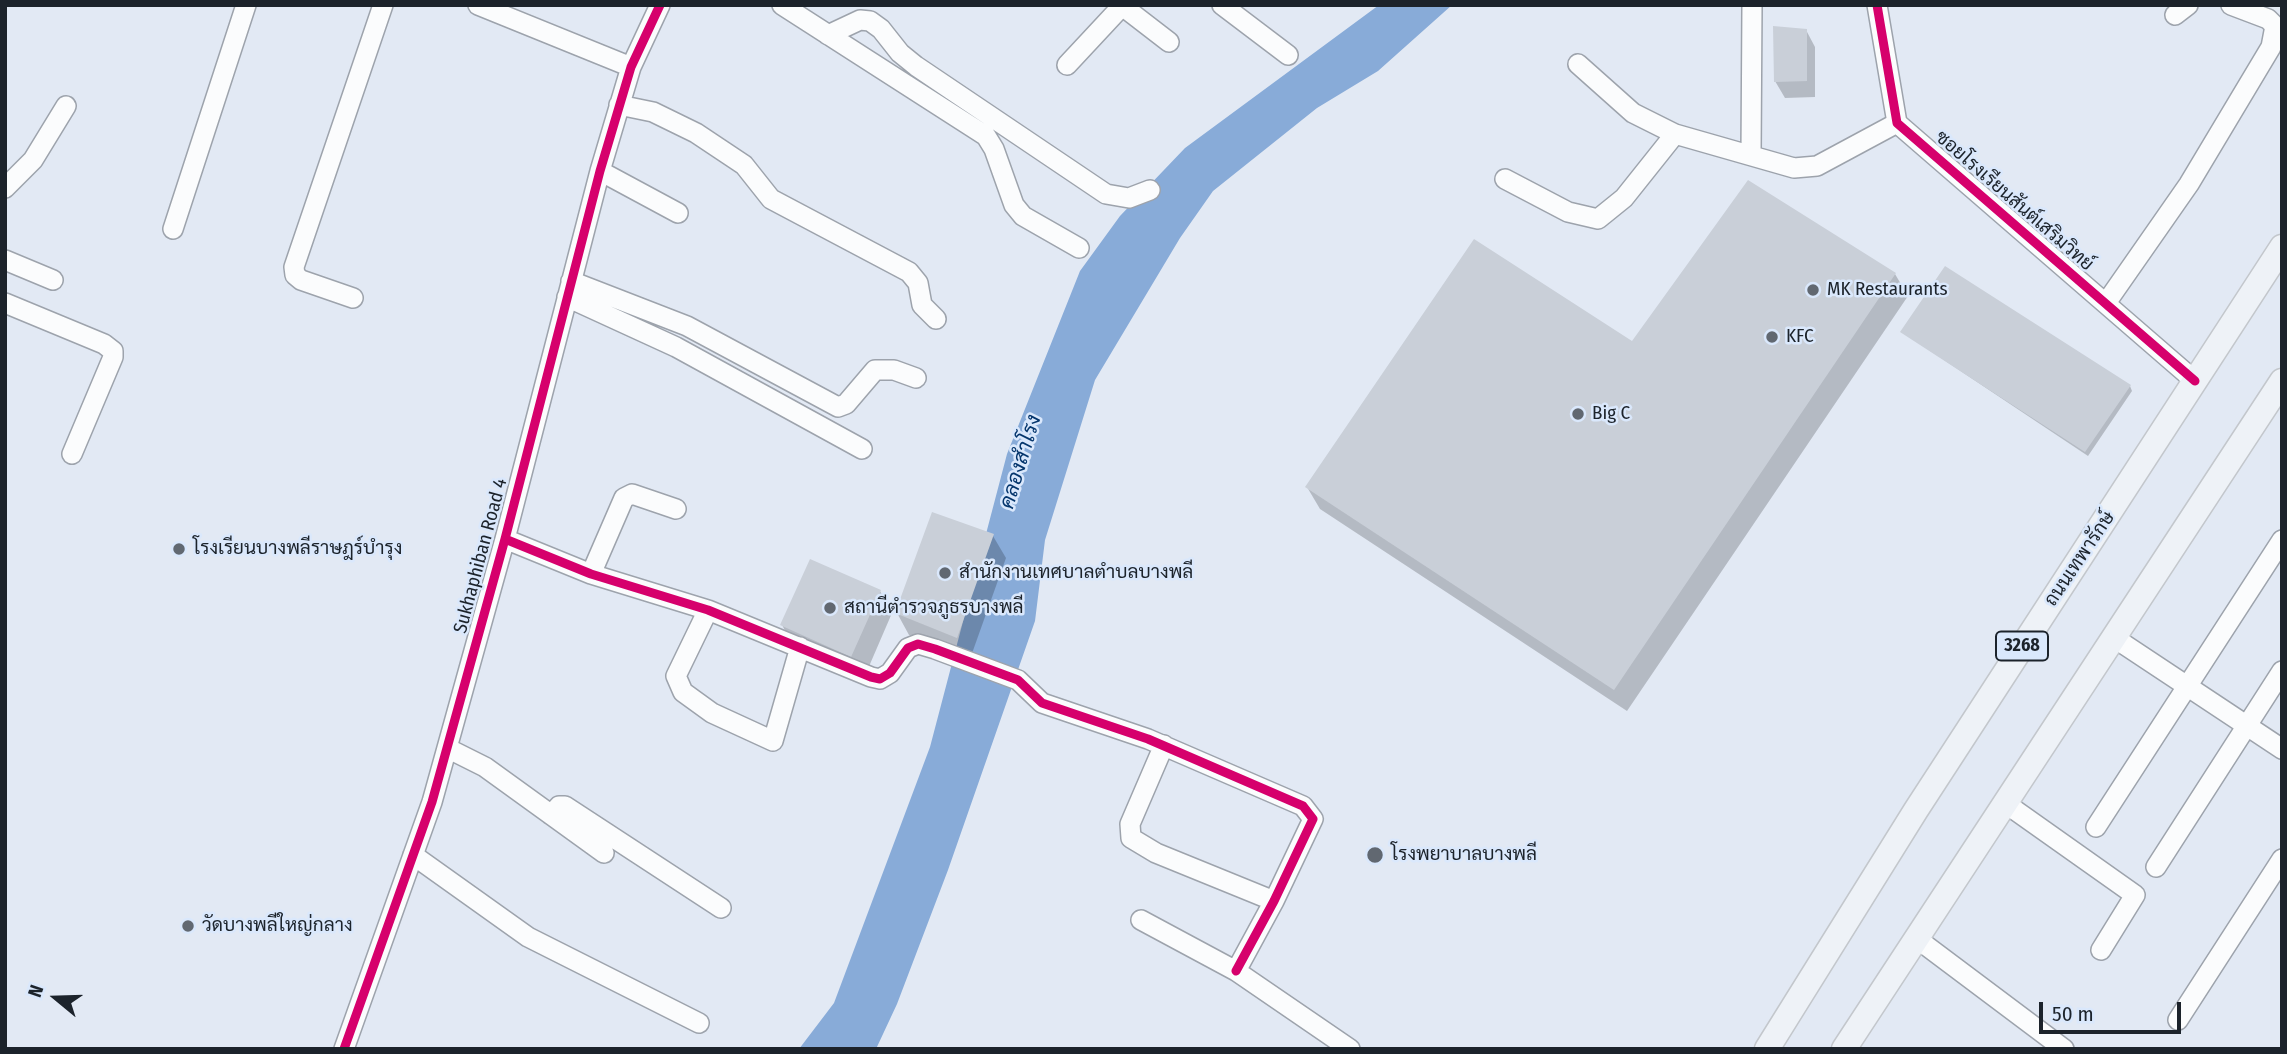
<!DOCTYPE html>
<html>
<head>
<meta charset="utf-8">
<style>
	body { margin:0 }
	#map { position:relative; width:2287px; height:1054px; overflow:hidden; background:#e2e9f4; font-family:"Fira Sans Condensed",sans-serif }
	canvas { display:block }
	.frame { position:absolute; inset:0; border:7px solid #1c232b; pointer-events:none }
	.north { position:absolute; left:21px; top:963px; width:70px; height:70px; -webkit-text-stroke:5px #dae8fc; paint-order:stroke; rotate:289deg; font-size:19px; font-weight:700; line-height:28px; text-align:center; color:#1c232b }
	.north::after { content:''; display:block; margin:auto; width:24px; height:32px; background:#1c232b; clip-path:polygon(50% 0,100% 100%,50% 72%,0 100%) }
	.scale { position:absolute; left:2039px; top:1002px; width:142px; height:32px; box-sizing:border-box; border:4px solid #1c232b; border-top:0; padding-left:9px; font-size:21px; line-height:24px; white-space:nowrap; color:#1c232b; -webkit-text-stroke:5px #dae8fc; paint-order:stroke }
</style>
</head>
<body>
<div id="map">
<canvas width="2287" height="1054"></canvas>
<div class="frame"></div>
<div class="north">N</div>
<div class="scale">50 m</div>
</div>
<script>
const c = document.querySelector('canvas').getContext('2d');
c.lineJoin = 'round';
function fillPath(path, color) {
  c.fillStyle = color;
  c.fill(path, 'evenodd');
}
function poly(rows) {
  const path = new Path2D();
  for (const r of rows) {
    path.moveTo(r[0], r[1]);
    for (let i = 2; i < r.length; i += 2) path.lineTo(r[i], r[i + 1]);
  }
  return path;
}
function trace(path, color, width, dash) {
  c.strokeStyle = color;
  c.lineWidth = width;
  c.lineCap = dash ? 'butt' : 'round';
  c.setLineDash(dash || []);
  c.stroke(path);
}
function write(font, color, halo, rows, align = 'center') {
  c.font = font + ' "Fira Sans Condensed",Sarabun,sans-serif';
  c.lineWidth = 5;
  c.setLineDash([]);
  c.textBaseline = 'middle';
  c.strokeStyle = halo;
  c.fillStyle = color;
  for (const [text, x, y, turn = 0] of rows) {
    c.save();
    c.translate(x, y);
    c.rotate((+turn || 0) * Math.PI / 180);
    c.textAlign = isNaN(turn) ? turn : align;
    if (halo) c.strokeText(text, 0, 0);
    c.fillText(text, 0, 0);
    c.restore();
  }
}
fillPath(poly([
	[1379,5,1452,5,1378,71,1317,108,1213,191,1180,238,1095,380,1045,540,1035,621,948,870,897,1004,876,1049,799,1049,834,1003,930,747,1007,454,1080,271,1120,216,1185,148]
]), '#88abd8');
fillPath(poly([
	[1806,30,1815,47,1815,97,1785,98,1775,81],
	[1895,274,1908,296,1627,711,1320,509,1307,487],
	[1902,332,2130,386,2132,391,2088,456],
	[993,536,1006,558,970,659,909,635,897,613],
	[880,591,892,613,864,678,794,647,782,625]
]), '#0003');
fillPath(poly([
	[1773,26,1807,29,1807,81,1774,82],
	[1748,180,1896,273,1614,690,1305,487,1474,239,1632,341],
	[1945,266,2131,385,2085,452,1900,332],
	[932,512,994,534,957,638,895,613],
	[810,559,881,590,851,657,780,625]
]), '#c9cfd8');
const minor = poly([
	[478,5,631,67],
	[782,5,986,136,994,149,1014,205,1023,216,1079,248],
	[1121,5,1169,42],
	[1222,5,1288,55],
	[1877,5,1897,123,2195,381],
	[2175,15,2188,5],
	[828,35,860,20,870,21,881,29,900,53,916,66,1106,194,1129,198,1150,190],
	[1578,64,1633,113,1675,134,1794,168,1817,166,1897,123],
	[1067,65,1122,6],
	[619,105,653,112,696,133,744,165,771,199,909,272,918,283,922,305,936,319],
	[1751,154,1752,5],
	[600,171,678,213],
	[1505,179,1568,212,1598,219,1624,198,1675,134],
	[5,188,33,160,66,106],
	[173,229,246,5],
	[5,260,53,280],
	[571,281,687,326,838,407,846,404,875,370,894,370,916,378],
	[567,297,676,347,862,449],
	[353,298,301,280,295,275,294,267,383,5],
	[5,303,104,344,113,351,113,357,72,454],
	[2106,303,2189,184,2271,47,2275,26,2268,19,2231,5],
	[505,539,591,574,708,610,871,677,880,679,890,673,908,648,918,644,935,649,1018,680,1042,703,1148,739,1303,806,1313,819,1274,901,1236,971],
	[591,574,624,498,632,494,676,509],
	[708,610,676,676,683,692,712,713,773,741,800,647],
	[2113,637,2282,749],
	[1164,745,1130,824,1131,838,1156,853,1274,901],
	[447,748,485,767,604,853],
	[2005,803,2135,895,2101,950],
	[551,815,559,806,565,806,721,908],
	[2096,827,2282,540],
	[413,855,528,937,699,1023],
	[2156,867,2282,671],
	[1141,920,1236,971,1350,1049],
	[1916,938,2064,1049],
	[2178,1020,2282,859],
	[344,1049,432,802,505,539,600,171,631,67,660,5]
]);
const major = poly([
	[1767,1049,1916,810,2282,247],
	[1844,1049,2282,381]
]);
trace(minor, '#9da3ac', 22);
trace(major, '#c3c7cc', 27);
trace(minor, '#fbfcfd', 19);
trace(major, '#eef2f7', 24);
trace(poly([
	[1877,5,1897,123,2195,381],
	[505,539,591,574,708,610,871,677,880,679,890,673,908,648,918,644,935,649,1018,680,1042,703,1148,739,1303,806,1313,819,1274,901,1236,971],
	[344,1049,432,802,505,539,600,171,631,67,660,5]
]), '#d6006c', 9);
for (const [x, y, r, color] of [
	[1813,290,7,"#616871"],
	[1772,337,7,"#616871"],
	[1578,414,7,"#616871"],
	[179,549,7,"#616871"],
	[945,573,7,"#616871"],
	[830,608,7,"#616871"],
	[1375,855,9,"#616871"],
	[188,926,7,"#616871"]
]) {
  const dot = new Path2D();
  dot.arc(x, y, r, 0, 2 * Math.PI);
  c.fillStyle = color;
  c.fill(dot);
  trace(dot, '#dae8fc', 2.5);
}
for (const [x, y, w] of [
	[2022,646,52]
]) {
  const box = new Path2D();
  box.roundRect(x - w / 2, y - 14.5, w, 29, 5);
  c.fillStyle = '#dae8fc';
  c.fill(box);
  trace(box, '#1c232b', 2);
}
write('bold 18px', '#1c232b', null, [
	["3268",2022,646]
]);
write('19px', '#1c232b', '#dae8fc', [
	["ซอยโรงเรียนสันต์เสริมวิทย์",2014,201,41],
	["Sukhaphiban Road 4",481,556,-75],
	["ถนนเทพารักษ์",2080,559,-56]
]);
write('19px', '#1c232b', '#dae8fc', [
	["MK Restaurants",1827,290],
	["KFC",1786,337],
	["Big C",1592,414],
	["โรงเรียนบางพลีราษฎร์บำรุง",193,549],
	["สำนักงานเทศบาลตำบลบางพลี",959,573],
	["สถานีตำรวจภูธรบางพลี",844,608],
	["โรงพยาบาลบางพลี",1391,855],
	["วัดบางพลีใหญ่กลาง",202,926]
], 'left');
write('italic 21px', '#05366d', '#dae8fc', [
	["คลองสำโรง",1021,462,-73]
]);
</script>
</body>
</html>
